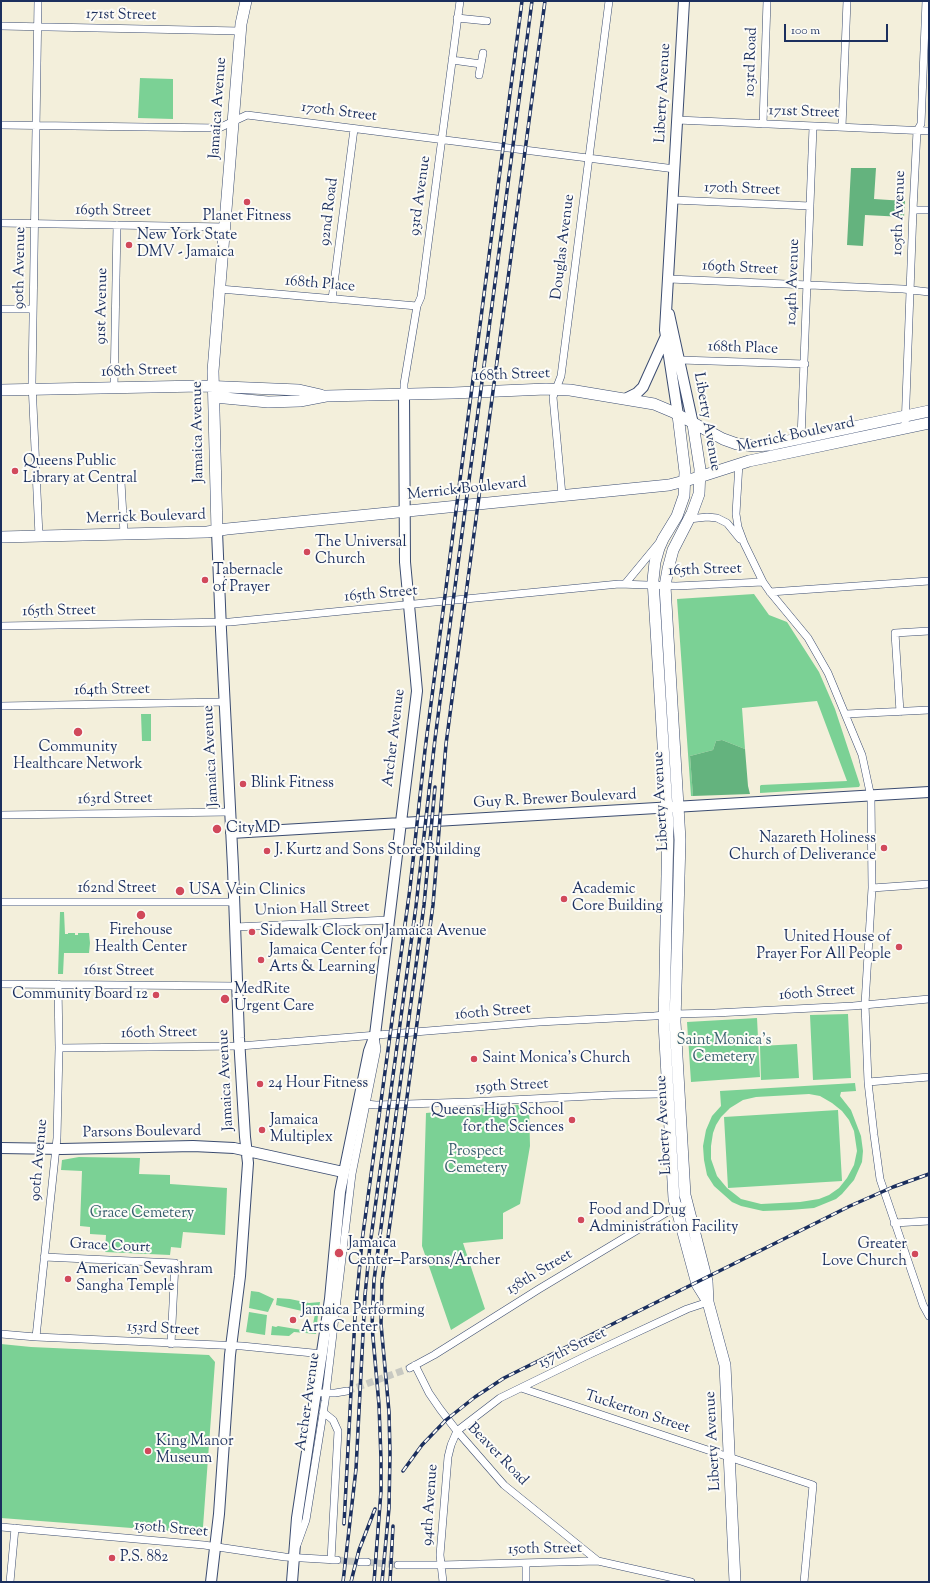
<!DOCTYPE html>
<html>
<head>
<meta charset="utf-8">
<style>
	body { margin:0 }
	#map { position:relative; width:930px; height:1583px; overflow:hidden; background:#f3efdb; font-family:"Sorts Mill Goudy",serif }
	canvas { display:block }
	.frame { position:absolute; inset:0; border:2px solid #1b2f5e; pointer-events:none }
	.scale { position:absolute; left:784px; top:24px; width:104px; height:18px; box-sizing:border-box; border:2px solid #1b2f5e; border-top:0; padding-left:5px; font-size:12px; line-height:14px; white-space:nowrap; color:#1b2f5e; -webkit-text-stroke:3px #fdfcf7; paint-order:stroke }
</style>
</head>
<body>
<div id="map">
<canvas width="930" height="1583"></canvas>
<div class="frame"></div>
<div class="scale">100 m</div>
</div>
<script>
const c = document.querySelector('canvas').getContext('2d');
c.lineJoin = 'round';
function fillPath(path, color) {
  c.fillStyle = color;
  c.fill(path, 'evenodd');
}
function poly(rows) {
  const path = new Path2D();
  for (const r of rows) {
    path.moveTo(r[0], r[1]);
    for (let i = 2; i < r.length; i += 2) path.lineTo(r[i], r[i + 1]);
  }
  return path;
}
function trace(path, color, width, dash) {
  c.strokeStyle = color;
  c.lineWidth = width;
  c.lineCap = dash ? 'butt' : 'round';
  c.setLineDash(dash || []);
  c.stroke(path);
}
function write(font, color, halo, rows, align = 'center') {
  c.font = font + ' "Sorts Mill Goudy",serif';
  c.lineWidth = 4;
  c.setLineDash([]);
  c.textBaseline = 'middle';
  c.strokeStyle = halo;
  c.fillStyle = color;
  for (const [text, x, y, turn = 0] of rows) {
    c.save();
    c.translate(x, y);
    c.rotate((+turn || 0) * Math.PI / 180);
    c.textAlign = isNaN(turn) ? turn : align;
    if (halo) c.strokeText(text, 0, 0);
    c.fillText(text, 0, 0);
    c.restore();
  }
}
fillPath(poly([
	[140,78,173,79,173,119,138,118],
	[754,594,769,615,787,622,819,672,835,709,860,785,859,787,760,793,760,786,761,785,847,781,817,701,742,708,745,749,722,740,716,741,713,750,690,756,693,796,691,796,677,599],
	[141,714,151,714,151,741,142,741],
	[60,912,64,912,65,934,68,934,68,933,75,933,75,935,78,935,78,933,89,933,90,943,89,953,64,953,63,974,58,974],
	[848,1014,851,1078,813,1080,810,1015],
	[757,1018,760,1077,691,1082,687,1022],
	[797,1044,799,1078,761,1080,760,1046],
	[855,1083,856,1091,841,1092,840,1096,851,1110,861,1136,863,1151,862,1162,854,1180,842,1194,836,1199,814,1208,790,1210,763,1211,741,1206,732,1202,714,1186,707,1175,704,1160,703,1146,706,1130,712,1116,721,1106,720,1091],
	[809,1094,820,1096,832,1103,842,1111,849,1120,854,1131,857,1151,854,1165,847,1178,839,1188,829,1195,819,1199,800,1202,761,1204,741,1199,727,1188,717,1176,711,1159,711,1146,713,1133,716,1125,721,1117,730,1108,743,1100,756,1097],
	[529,1104,530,1146,520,1204,503,1213,503,1239,463,1243,485,1309,451,1330,422,1246,426,1113],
	[838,1110,842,1181,728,1188,724,1117],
	[79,1157,140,1158,139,1174,170,1175,170,1184,227,1188,225,1235,183,1232,181,1248,171,1247,170,1255,105,1252,106,1235,90,1234,90,1227,80,1226,82,1171,61,1170,62,1160],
	[251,1291,259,1292,274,1299,268,1312,249,1308],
	[277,1298,290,1299,309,1303,320,1302,319,1309,303,1307,302,1311,280,1306,276,1305],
	[249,1312,267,1315,265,1335,246,1332],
	[315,1314,318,1315,316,1334,294,1332,289,1336,271,1335,272,1326,276,1327,278,1326,302,1330,302,1327,312,1329],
	[1,1344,31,1347,209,1355,215,1362,203,1527,197,1533,1,1518]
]), '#7bd195');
fillPath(poly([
	[851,168,876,168,874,199,905,201,904,217,865,215,863,246,847,245],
	[722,740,745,749,748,786,750,794,693,796,690,756,713,750,716,741]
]), '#64b37e');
trace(poly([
	[347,1391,410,1368],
	[337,1560,360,1562],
	[367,1562,398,1565]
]), '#c8c9c2', 7, [7, 3.5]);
const street = poly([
	[38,1,32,383,39,536],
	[457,18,487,21],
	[1,26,240,31],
	[452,60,481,64],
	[479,75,483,53],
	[677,120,929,131],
	[763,124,767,1],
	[1,125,219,128,247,115,675,169],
	[842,127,847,1],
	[673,200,810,206],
	[913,210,929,210],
	[1,223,225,227],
	[669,279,903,289,929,292],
	[220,289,417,306],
	[332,299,354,129],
	[1,309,33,309],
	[680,360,805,364],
	[114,388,117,225],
	[404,394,404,384,417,306,421,297,460,1],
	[905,428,913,210,917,131,921,124,926,1],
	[801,439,813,127],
	[739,463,736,514,738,527,744,543,763,582,770,592,808,638,828,673,862,755,871,797,872,888,865,1004,868,1082,874,1135,880,1179,923,1305,929,1316],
	[121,482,124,534],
	[562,495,553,397,561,376,609,1],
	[689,519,707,517,717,518,727,523,740,539],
	[625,584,658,544],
	[770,592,929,581],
	[1,626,230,622,619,584,676,586,763,582],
	[1,706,224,702],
	[900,712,895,633,929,631],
	[846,714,929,710],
	[1,815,230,812],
	[872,888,929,884],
	[1,902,234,902],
	[235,927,389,920],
	[1,984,237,986],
	[59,1048,240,1046,539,1022,654,1016,675,1014,715,1013,853,1006,929,999],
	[868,1082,929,1077],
	[366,1104,376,1105,469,1102,612,1095,659,1094],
	[894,1223,929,1221],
	[44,1257,175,1263,171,1344],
	[1,1334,36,1337,242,1346,323,1354],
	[36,1337,57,1138,59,1048,58,984],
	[415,1365,429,1393,440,1409,457,1431,504,1485,598,1561],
	[410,1368,434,1355,539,1289,669,1211,680,1206],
	[521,1388,813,1485,804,1582],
	[322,1393,335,1393,347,1391],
	[323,1412,333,1420,338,1431,331,1560],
	[1,1527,204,1545,285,1557,337,1560],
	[297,1545,306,1520,325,1401,352,1174,377,1049,375,1037],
	[360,1562,367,1562],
	[526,1563,526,1582],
	[398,1565,441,1565,598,1561,691,1582],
	[10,1582,15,1528],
	[443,1582,440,1555,448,1457,451,1445,457,1431,500,1398,588,1355,687,1309,708,1302]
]);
const secondary = poly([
	[669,314,693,424],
	[625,399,637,393,643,387,666,336],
	[678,415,665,330,684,1],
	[231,833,929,792],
	[1,1148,62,1149,193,1146,234,1148,343,1172],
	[211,1582,219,1514,230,1355,240,1276,248,1163,245,1137,239,1038,233,867,221,630,217,531],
	[292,1582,297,1518,330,1299,340,1192,369,1051,375,1035,417,691,405,562,404,394]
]);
const primary = poly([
	[1,390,201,386,299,390,321,395],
	[214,397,268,402,300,401,326,396,453,393,546,389,570,390,654,404,673,412,723,439,737,444,755,446,769,445,929,411],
	[678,415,685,472,684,496,677,516,663,539,659,548,655,562,653,580,668,826,664,1023,674,1199,697,1284,707,1300],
	[693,424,700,469,699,494,692,513,673,550,668,569,665,586,680,840,675,1022,685,1195,707,1281,708,1302,725,1365,735,1582],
	[217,531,213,371,241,24,246,1],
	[1,537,207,532,227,529,669,485,696,478,749,461,929,423]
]);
trace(street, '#3b4c71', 8);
trace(secondary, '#3b4c71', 12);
trace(primary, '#3b4c71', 12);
trace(street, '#fff', 7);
trace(secondary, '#fff', 10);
trace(primary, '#fff', 11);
const rail = poly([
	[403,1471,422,1445,446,1420,475,1397,504,1378,850,1206,893,1187,929,1174],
	[344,1524,355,1317,362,1241,410,888,425,750,522,1],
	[343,1582,356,1469,365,1295,370,1245,416,906,435,739,532,1],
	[351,1582,359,1550,375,1509],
	[374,1582,381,1491,381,1459,379,1405,372,1326,374,1280,424,905,435,787],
	[382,1582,389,1508,390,1453,389,1412,381,1324,382,1282,433,905,446,744,545,1],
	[390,1582,393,1526]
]);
trace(rail, '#1b2f5e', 3.5);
trace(rail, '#fdfcf7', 2, [6]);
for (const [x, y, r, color] of [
	[247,202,4,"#d1495b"],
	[129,245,4,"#d1495b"],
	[15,471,4,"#d1495b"],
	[307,552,4,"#d1495b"],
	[205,580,4,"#d1495b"],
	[78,732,5,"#d1495b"],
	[243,784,4,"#d1495b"],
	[217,829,5,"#d1495b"],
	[884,848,4,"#d1495b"],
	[267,851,4,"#d1495b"],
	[180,891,5,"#d1495b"],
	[564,899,4,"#d1495b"],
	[141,915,5,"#d1495b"],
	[252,932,4,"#d1495b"],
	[899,947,4,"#d1495b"],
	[261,960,4,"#d1495b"],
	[156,995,4,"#d1495b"],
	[225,999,5,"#d1495b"],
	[474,1059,4,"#d1495b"],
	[260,1084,4,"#d1495b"],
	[572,1120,4,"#d1495b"],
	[262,1130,4,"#d1495b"],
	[581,1220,4,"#d1495b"],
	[339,1253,5,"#d1495b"],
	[915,1254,4,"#d1495b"],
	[68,1279,4,"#d1495b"],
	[293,1320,4,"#d1495b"],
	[148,1451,4,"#d1495b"],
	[112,1558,4,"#d1495b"]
]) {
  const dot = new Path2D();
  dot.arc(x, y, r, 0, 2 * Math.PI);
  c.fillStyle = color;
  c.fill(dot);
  trace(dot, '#fdfcf7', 1.5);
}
write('15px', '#1b2f5e', '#fdfcf7', [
	["171st Street",121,16,1],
	["103rd Road",752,62,-88],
	["Liberty Avenue",664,93,-87],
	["Jamaica Avenue",219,108,-86],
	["170th Street",339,113,7],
	["171st Street",804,113,2],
	["170th Street",742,190,2],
	["93rd Avenue",421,196,-82],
	["169th Street",113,212,1],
	["92nd Road",330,212,-83],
	["105th Avenue",900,213,-88],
	["Douglas Avenue",564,247,-83],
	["90th Avenue",21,268,-89],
	["169th Street",740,269,3],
	["104th Avenue",794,282,-88],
	["168th Place",320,285,5],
	["91st Avenue",103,306,-89],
	["168th Place",743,349,2],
	["168th Street",139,372,-2],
	["168th Street",512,376,-2],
	["Liberty Avenue",706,422,80],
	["Jamaica Avenue",199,432,-91],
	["Merrick Boulevard",796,436,-12],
	["Merrick Boulevard",467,490,-6],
	["Merrick Boulevard",146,518,-2],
	["165th Street",705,571,-2],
	["165th Street",381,595,-5],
	["165th Street",59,612,-1],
	["164th Street",112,691,-1],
	["Archer Avenue",395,738,-83],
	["Jamaica Avenue",212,756,-93],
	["163rd Street",115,800,-1],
	["Guy R. Brewer Boulevard",555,800,-3],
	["Liberty Avenue",662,801,-93],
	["162nd Street",117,889],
	["Union Hall Street",312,910,-2],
	["161st Street",119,972,1],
	["160th Street",817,994,-4],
	["160th Street",493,1013,-5],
	["160th Street",159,1034,-1],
	["Jamaica Avenue",227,1080,-93],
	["159th Street",512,1087,-3],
	["Liberty Avenue",665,1125,-93],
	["Parsons Boulevard",142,1133,-1],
	["90th Avenue",40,1160,-85],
	["Grace Court",110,1247,3],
	["158th Street",540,1273,-31],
	["153rd Street",163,1330,3],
	["157th Street",573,1349,-26],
	["Archer Avenue",309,1402,-82],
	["Tuckerton Street",637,1413,18],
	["Liberty Avenue",714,1441,-93],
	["Beaver Road",497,1455,46],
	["94th Avenue",431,1505,-86],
	["150th Street",171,1530,5],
	["150th Street",545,1550,-1]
]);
write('15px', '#1b2f5e', '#fdfcf7', [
	["Planet Fitness",247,217,"center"],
	["New York State",137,236],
	["DMV - Jamaica",137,253],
	["Queens Public",23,462],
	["Library at Central",23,479],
	["The Universal",315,543],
	["Church",315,560],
	["Tabernacle",213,571],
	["of Prayer",213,588],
	["Community",78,748,"center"],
	["Healthcare Network",78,765,"center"],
	["Blink Fitness",251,784],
	["CityMD",226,829],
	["Nazareth Holiness",876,839,"right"],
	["Church of Deliverance",876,856,"right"],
	["J. Kurtz and Sons Store Building",275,851],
	["Academic",572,890],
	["Core Building",572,907],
	["USA Vein Clinics",189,891],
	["Firehouse",141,931,"center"],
	["Health Center",141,948,"center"],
	["Sidewalk Clock on Jamaica Avenue",260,932],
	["United House of",891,938,"right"],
	["Prayer For All People",891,955,"right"],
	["Jamaica Center for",269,951],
	["Arts & Learning",269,968],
	["MedRite",234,990],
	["Urgent Care",234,1007],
	["Community Board 12",148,995,"right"],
	["Saint Monica's Church",482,1059],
	["24 Hour Fitness",268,1084],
	["Queens High School",564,1111,"right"],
	["for the Sciences",564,1128,"right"],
	["Jamaica",270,1121],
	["Multiplex",270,1138],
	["Food and Drug",589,1211],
	["Administration Facility",589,1228],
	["Jamaica",348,1244],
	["Center–Parsons/Archer",348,1261],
	["Greater",907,1245,"right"],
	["Love Church",907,1262,"right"],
	["American Sevashram",76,1270],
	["Sangha Temple",76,1287],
	["Jamaica Performing",301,1311],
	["Arts Center",301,1328],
	["King Manor",156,1442],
	["Museum",156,1459],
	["P.S. 882",120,1558]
], 'left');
write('15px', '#38606e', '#fdfcf7', [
	["Saint Monica's",724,1041],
	["Cemetery",724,1058],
	["Prospect",476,1152],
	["Cemetery",476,1169],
	["Grace Cemetery",142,1214]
]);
</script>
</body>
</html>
